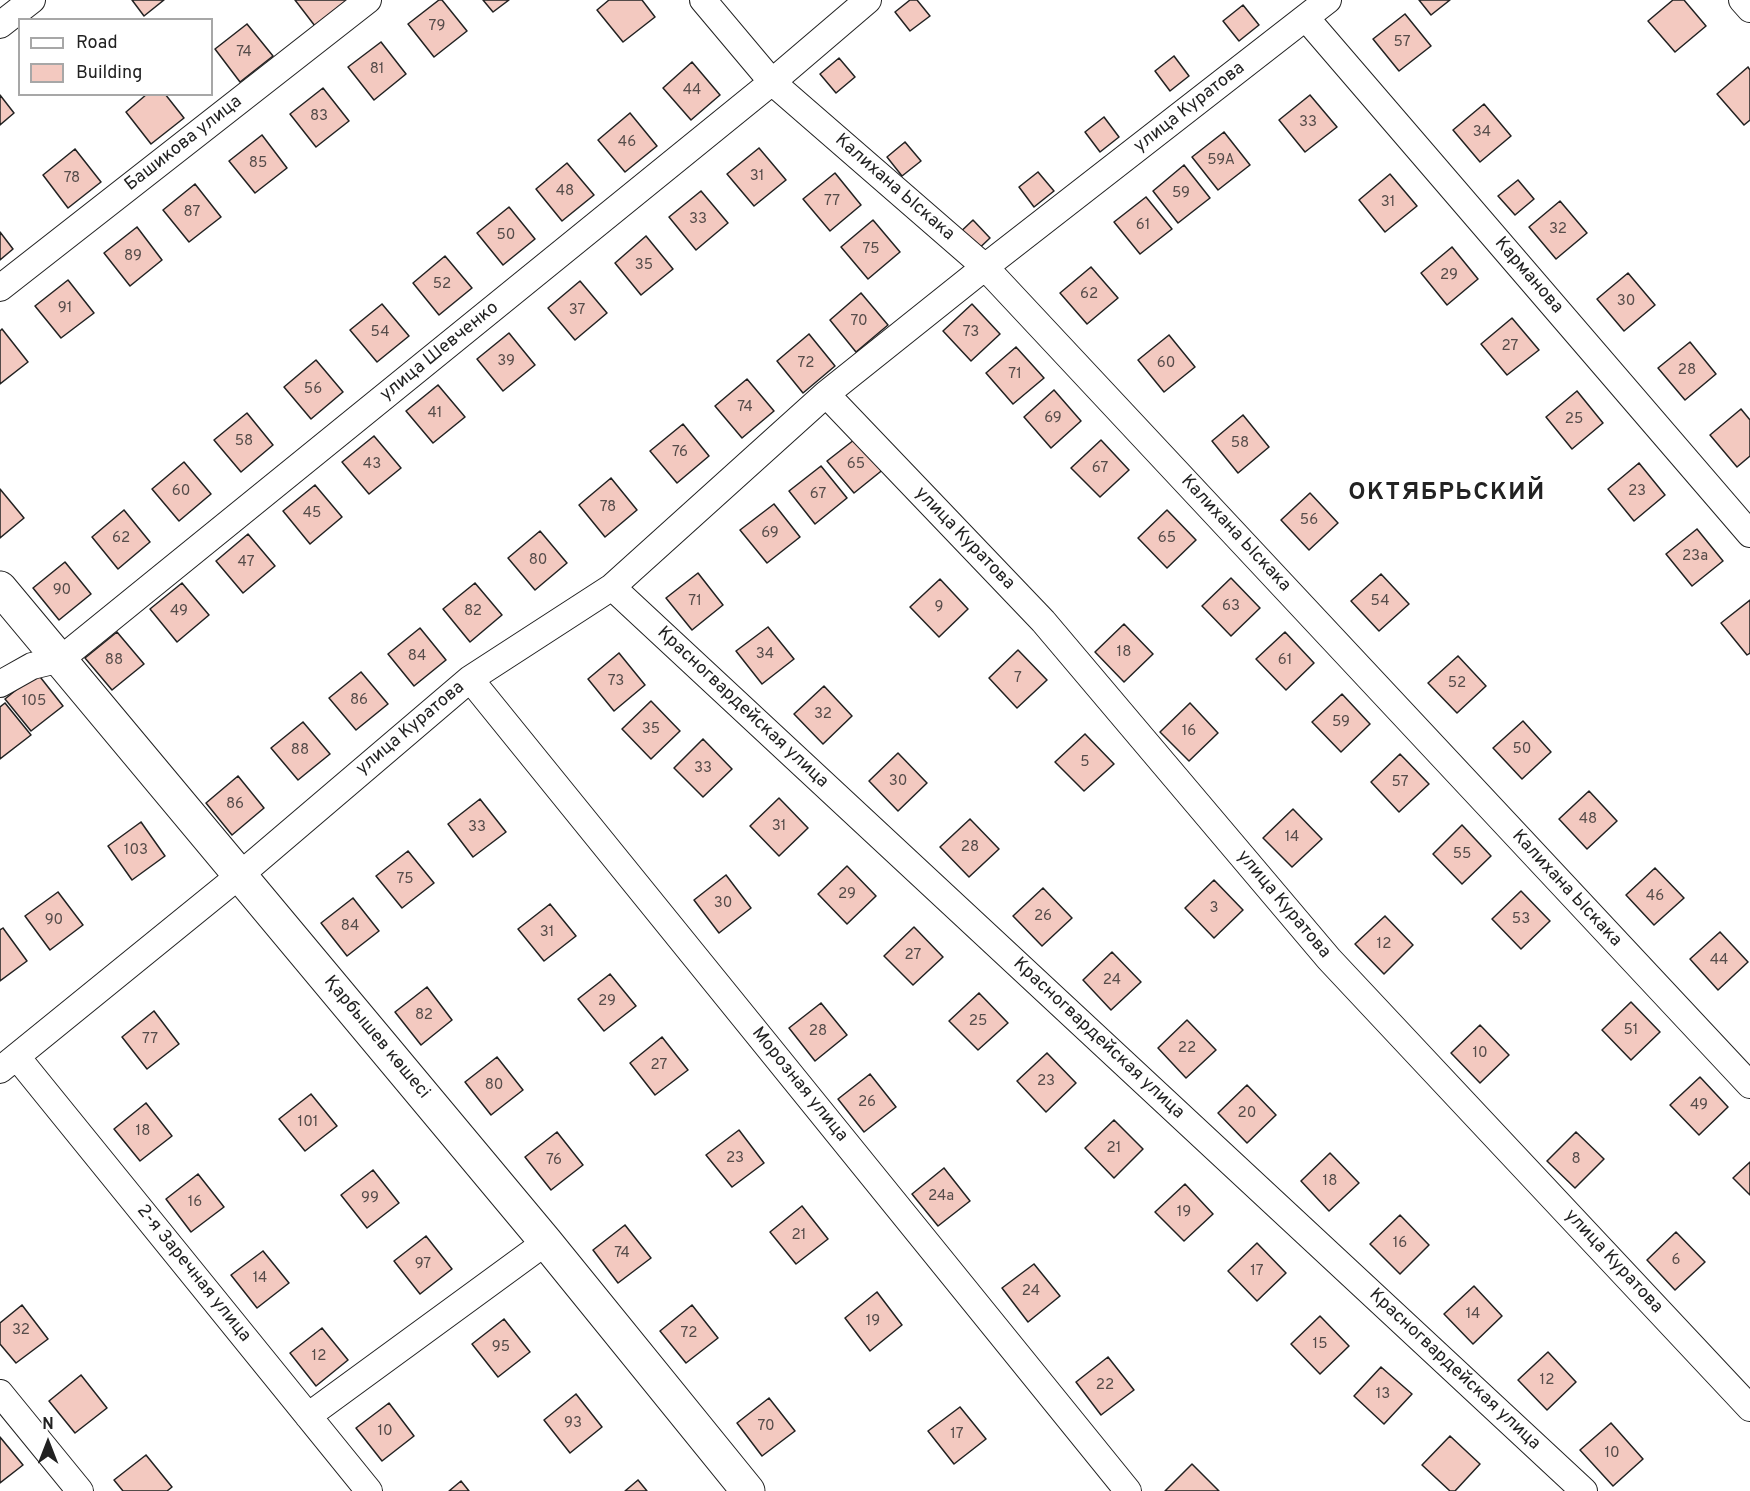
<!DOCTYPE html>
<html>
<head>
<meta charset="utf-8">
<style>
	body { margin:0 }
	#map { position:relative; width:1750px; height:1491px; overflow:hidden; background:#fff; font-family:Overpass,sans-serif }
	canvas { display:block }
	.legend { position:absolute; left:18px; top:18px; width:195px; height:78px; box-sizing:border-box; background:#fff; border:2px solid #a7a7a7; margin:0; padding:8px 10px; list-style:none; font-size:18px; color:#222 }
	.legend li { display:flex; align-items:center; gap:12px; height:30px }
	.legend b { width:30px; border:2px solid #a7a7a7 }
	.north { position:absolute; left:18px; top:1413px; width:60px; height:60px; -webkit-text-stroke:4px #fff; paint-order:stroke; rotate:0deg; font-size:16px; font-weight:700; line-height:24px; text-align:center; color:#222 }
	.north::after { content:''; display:block; margin:auto; width:21px; height:27px; background:#222; clip-path:polygon(50% 0,100% 100%,50% 72%,0 100%) }
</style>
</head>
<body>
<div id="map">
<canvas width="1750" height="1491"></canvas>
<ul class="legend">
<li><b style="height:8px;background:#fff"></b>Road</li>
<li><b style="height:16px;background:#f3c9c0"></b>Building</li>
</ul>
<div class="north">N</div>
</div>
<script>
const c = document.querySelector('canvas').getContext('2d');
c.lineJoin = 'round';
function fillPath(path, color) {
  c.fillStyle = color;
  c.fill(path, 'evenodd');
}
function poly(rows) {
  const path = new Path2D();
  for (const r of rows) {
    path.moveTo(r[0], r[1]);
    for (let i = 2; i < r.length; i += 2) path.lineTo(r[i], r[i + 1]);
  }
  return path;
}
function trace(path, color, width, dash) {
  c.strokeStyle = color;
  c.lineWidth = width;
  c.lineCap = dash ? 'butt' : 'round';
  c.setLineDash(dash || []);
  c.stroke(path);
}
function write(font, color, halo, rows, align = 'center') {
  c.font = font + ' Overpass,sans-serif';
  c.lineWidth = 4.5;
  c.setLineDash([]);
  c.textBaseline = 'middle';
  c.strokeStyle = halo;
  c.fillStyle = color;
  for (const [text, x, y, turn = 0] of rows) {
    c.save();
    c.translate(x, y);
    c.rotate((+turn || 0) * Math.PI / 180);
    c.textAlign = isNaN(turn) ? turn : align;
    if (halo) c.strokeText(text, 0, 0);
    c.fillText(text, 0, 0);
    c.restore();
  }
}
const building = poly([
	[132,0,164,0,144,16,132,0],
	[295,0,347,0,315,26,295,0],
	[439,0,442,0,467,31,434,57,408,24,439,0],
	[483,0,509,0,493,12,483,0],
	[609,0,642,0,655,17,623,42,597,10,609,0],
	[910,0,917,0,930,16,910,31,895,12,910,0],
	[1419,0,1450,0,1431,15,1419,0],
	[1673,0,1684,0,1706,26,1675,52,1648,21,1673,0],
	[1243,5,1259,25,1239,41,1223,21,1243,5],
	[1405,14,1431,46,1399,71,1373,39,1405,14],
	[247,24,273,56,240,82,215,49,247,24],
	[381,42,406,74,374,100,348,67,381,42],
	[1174,56,1189,76,1170,91,1155,71,1174,56],
	[839,58,855,77,836,93,820,74,839,58],
	[692,62,720,95,691,120,663,88,692,62],
	[1748,67,1750,70,1750,120,1744,125,1717,94,1748,67],
	[323,88,349,121,316,147,290,114,323,88],
	[147,94,165,94,184,118,151,144,126,112,147,94],
	[0,95,14,113,0,125,0,95],
	[1310,95,1337,127,1305,152,1279,120,1310,95],
	[1484,104,1511,136,1480,162,1453,130,1484,104],
	[630,113,657,146,625,172,598,140,630,113],
	[1104,117,1119,137,1100,152,1085,132,1104,117],
	[1224,132,1250,165,1218,190,1192,157,1224,132],
	[262,135,287,168,255,193,229,161,262,135],
	[905,142,921,161,902,176,887,157,905,142],
	[759,148,786,180,754,206,727,174,759,148],
	[75,149,101,182,68,208,43,175,75,149],
	[567,163,594,195,562,221,536,189,567,163],
	[1184,165,1210,198,1178,223,1153,191,1184,165],
	[1038,172,1054,191,1034,207,1019,187,1038,172],
	[835,173,861,205,830,231,803,199,835,173],
	[1390,174,1417,206,1385,232,1359,200,1390,174],
	[1518,180,1534,199,1515,215,1498,196,1518,180],
	[195,184,221,217,189,242,163,210,195,184],
	[701,191,728,223,696,250,669,217,701,191],
	[1146,197,1172,229,1140,254,1114,222,1146,197],
	[1560,201,1587,233,1556,259,1529,227,1560,201],
	[509,207,535,239,503,265,477,233,509,207],
	[873,220,900,252,868,279,841,247,873,220],
	[973,220,990,238,972,255,955,237,973,220],
	[137,227,162,260,130,286,104,253,137,227],
	[0,232,13,249,0,260,0,232],
	[646,236,673,269,641,295,615,263,646,236],
	[1452,247,1478,279,1447,305,1421,273,1452,247],
	[445,256,472,288,439,315,413,283,445,256],
	[1091,267,1118,298,1087,324,1060,293,1091,267],
	[1628,273,1655,305,1624,331,1597,299,1628,273],
	[68,280,94,313,61,338,35,306,68,280],
	[580,281,607,313,575,340,548,308,580,281],
	[861,293,888,325,856,352,830,320,861,293],
	[382,304,409,336,377,362,350,330,382,304],
	[972,304,1000,334,971,361,943,331,972,304],
	[1512,318,1539,350,1507,375,1481,344,1512,318],
	[2,329,28,362,0,384,0,331,2,329],
	[509,333,535,365,503,391,477,359,509,333],
	[809,334,835,366,803,393,777,361,809,334],
	[1169,335,1195,367,1164,392,1138,360,1169,335],
	[1690,342,1716,374,1685,400,1658,368,1690,342],
	[1016,347,1044,378,1013,404,986,373,1016,347],
	[316,360,343,392,311,419,284,387,316,360],
	[747,379,774,411,742,438,715,406,747,379],
	[438,385,465,417,433,443,406,411,438,385],
	[1054,390,1081,421,1051,448,1024,417,1054,390],
	[1577,391,1603,423,1572,449,1546,417,1577,391],
	[1741,409,1750,420,1750,456,1737,467,1710,435,1741,409],
	[247,413,273,445,241,472,214,440,247,413],
	[1243,415,1269,447,1238,473,1212,441,1243,415],
	[683,424,709,456,677,483,650,451,683,424],
	[374,436,401,468,369,494,342,462,374,436],
	[859,436,885,468,854,493,827,461,859,436],
	[1101,440,1129,470,1100,497,1071,468,1101,440],
	[184,462,211,494,179,521,152,489,184,462],
	[1639,463,1665,495,1634,521,1608,489,1639,463],
	[821,466,847,498,815,524,789,491,821,466],
	[611,478,637,510,605,537,579,505,611,478],
	[315,485,342,517,310,544,283,511,315,485],
	[0,489,24,518,0,538,0,489],
	[1310,493,1338,523,1309,550,1281,520,1310,493],
	[774,504,800,537,767,563,740,530,774,504],
	[124,510,150,542,118,569,92,537,124,510],
	[1167,510,1196,540,1167,568,1138,538,1167,510],
	[1697,529,1723,561,1692,586,1666,554,1697,529],
	[540,531,567,563,535,590,508,558,540,531],
	[248,534,275,566,243,593,216,561,248,534],
	[65,562,91,594,59,620,33,588,65,562],
	[698,573,723,605,692,630,666,598,698,573],
	[1381,574,1409,604,1379,631,1351,601,1381,574],
	[1231,578,1260,608,1231,636,1202,606,1231,578],
	[940,579,968,609,939,637,910,607,940,579],
	[182,583,209,615,177,642,150,609,182,583],
	[475,583,502,615,470,642,443,609,475,583],
	[1750,600,1750,653,1747,655,1721,623,1750,600],
	[1124,624,1153,654,1124,682,1095,652,1124,624],
	[768,627,794,659,762,684,736,651,768,627],
	[420,628,446,660,414,686,388,654,420,628],
	[117,632,144,664,112,690,85,658,117,632],
	[1285,632,1314,663,1286,690,1256,659,1285,632],
	[1018,650,1047,680,1017,708,989,678,1018,650],
	[619,653,645,685,614,711,588,679,619,653],
	[1458,656,1486,686,1457,713,1428,683,1458,656],
	[361,672,388,704,356,730,329,698,361,672],
	[37,673,63,706,31,731,5,699,37,673],
	[824,686,852,716,823,744,794,714,824,686],
	[1342,694,1370,724,1341,752,1312,722,1342,694],
	[651,701,680,731,651,759,622,729,651,701],
	[5,703,31,735,0,759,0,707,5,703],
	[1190,703,1218,733,1189,761,1160,732,1190,703],
	[1523,721,1551,752,1522,779,1493,748,1523,721],
	[303,722,330,754,298,780,271,748,303,722],
	[1085,734,1114,764,1084,791,1055,762,1085,734],
	[703,739,732,769,703,797,674,768,703,739],
	[898,753,927,783,898,811,869,781,898,753],
	[1400,754,1429,784,1399,812,1371,782,1400,754],
	[238,776,264,808,232,835,206,803,238,776],
	[1589,791,1617,821,1587,849,1559,819,1589,791],
	[779,798,808,828,779,856,750,826,779,798],
	[480,799,506,832,473,857,448,824,480,799],
	[1293,809,1322,839,1292,867,1263,838,1293,809],
	[970,819,999,849,969,877,940,847,970,819],
	[141,822,165,856,132,880,108,846,141,822],
	[1462,825,1491,856,1462,884,1433,854,1462,825],
	[408,851,434,883,402,908,376,876,408,851],
	[847,866,876,896,847,924,818,894,847,866],
	[1655,868,1684,898,1654,925,1626,895,1655,868],
	[726,875,751,908,719,933,694,900,726,875],
	[1214,880,1243,910,1214,938,1185,908,1214,880],
	[1043,888,1072,918,1042,946,1013,916,1043,888],
	[1521,891,1550,921,1521,949,1492,919,1521,891],
	[58,892,83,925,50,950,25,916,58,892],
	[353,898,379,931,347,956,321,923,353,898],
	[550,904,576,936,544,961,518,929,550,904],
	[1385,916,1413,945,1384,974,1355,944,1385,916],
	[914,927,943,957,913,985,884,956,914,927],
	[3,928,27,961,0,981,0,930,3,928],
	[1720,932,1748,962,1718,990,1690,959,1720,932],
	[1112,952,1141,982,1111,1010,1083,980,1112,952],
	[610,974,636,1006,604,1031,578,999,610,974],
	[427,987,452,1020,421,1045,395,1012,427,987],
	[979,993,1008,1023,978,1050,949,1021,979,993],
	[1631,1002,1660,1032,1631,1060,1602,1030,1631,1002],
	[821,1003,847,1035,815,1061,789,1028,821,1003],
	[154,1011,179,1044,147,1069,122,1037,154,1011],
	[1187,1020,1216,1050,1186,1078,1158,1048,1187,1020],
	[1480,1025,1509,1055,1480,1083,1451,1053,1480,1025],
	[662,1037,688,1070,655,1095,630,1063,662,1037],
	[1047,1053,1076,1083,1046,1112,1017,1081,1047,1053],
	[497,1057,523,1090,491,1115,465,1082,497,1057],
	[870,1074,896,1107,864,1132,838,1099,870,1074],
	[1700,1077,1728,1107,1699,1135,1670,1105,1700,1077],
	[1247,1085,1276,1115,1247,1143,1218,1113,1247,1085],
	[311,1094,337,1126,305,1151,279,1119,311,1094],
	[146,1103,172,1136,140,1161,114,1129,146,1103],
	[1114,1120,1143,1149,1114,1178,1085,1148,1114,1120],
	[739,1130,764,1163,732,1187,706,1155,739,1130],
	[557,1132,583,1165,551,1190,525,1157,557,1132],
	[1576,1132,1604,1159,1575,1188,1547,1161,1576,1132],
	[1330,1153,1359,1183,1329,1211,1301,1181,1330,1153],
	[1750,1162,1750,1195,1733,1178,1750,1162],
	[944,1168,970,1201,938,1226,912,1194,944,1168],
	[373,1170,399,1203,367,1228,341,1195,373,1170],
	[198,1174,224,1207,191,1232,166,1199,198,1174],
	[1185,1184,1213,1214,1184,1241,1155,1212,1185,1184],
	[802,1206,828,1239,796,1264,770,1232,802,1206],
	[1400,1215,1429,1245,1400,1274,1370,1244,1400,1215],
	[625,1225,651,1258,618,1283,593,1250,625,1225],
	[1676,1232,1705,1262,1675,1290,1647,1260,1676,1232],
	[426,1236,452,1269,420,1294,394,1261,426,1236],
	[1257,1243,1286,1273,1257,1301,1228,1271,1257,1243],
	[263,1251,289,1283,257,1308,231,1275,263,1251],
	[1034,1264,1060,1296,1028,1322,1002,1288,1034,1264],
	[1474,1286,1502,1316,1473,1344,1444,1314,1474,1286],
	[877,1292,902,1325,870,1351,845,1318,877,1292],
	[22,1305,48,1339,16,1363,0,1344,0,1323,22,1305],
	[692,1305,718,1338,686,1363,660,1331,692,1305],
	[1320,1316,1349,1346,1320,1374,1291,1344,1320,1316],
	[504,1319,530,1352,498,1377,472,1344,504,1319],
	[322,1328,348,1360,316,1386,290,1353,322,1328],
	[1548,1352,1576,1382,1547,1410,1518,1380,1548,1352],
	[1108,1357,1134,1390,1101,1415,1076,1382,1108,1357],
	[1381,1367,1412,1394,1384,1424,1354,1396,1381,1367],
	[81,1375,107,1408,75,1433,49,1401,81,1375],
	[576,1394,602,1427,570,1453,544,1420,576,1394],
	[769,1398,795,1431,762,1456,737,1423,769,1398],
	[389,1403,414,1436,382,1461,356,1428,389,1403],
	[960,1407,986,1439,954,1464,928,1431,960,1407],
	[1611,1423,1643,1459,1613,1486,1580,1450,1611,1423],
	[1450,1436,1480,1464,1455,1491,1450,1491,1422,1465,1450,1436],
	[0,1437,23,1465,0,1483,0,1437],
	[146,1455,172,1487,167,1491,123,1491,114,1480,146,1455],
	[1192,1464,1219,1491,1165,1491,1192,1464],
	[638,1480,647,1491,625,1491,638,1480],
	[461,1481,469,1491,449,1491,461,1481]
]);
fillPath(building, '#f3c9c0');
trace(building, '#222', 1.5);
const minor = poly([
	[703,0,772,82,985,267,1750,1085],
	[1742,0,1750,9],
	[1306,18,1750,534],
	[0,25,32,0],
	[0,288,368,0],
	[826,394,1043,621,1329,959,1750,1408],
	[612,587,1584,1491],
	[470,679,1128,1491],
	[0,684,32,666,61,659,772,82,868,0],
	[17,1057,369,1491],
	[0,1070,240,875,470,679,612,587,826,394,985,267,1328,0],
	[0,1393,80,1491],
	[308,1416,546,1242]
]);
const secondary = poly([
	[0,588,546,1242,748,1491]
]);
trace(minor, '#222', 28);
trace(secondary, '#222', 35);
trace(minor, '#fff', 26);
trace(secondary, '#fff', 33);
write('15px', '#564c4a', null, [
	["79",437,27],
	["57",1402,43],
	["74",244,53],
	["81",377,70],
	["44",692,91],
	["83",319,117],
	["33",1308,123],
	["34",1482,133],
	["46",627,143],
	["59А",1221,161],
	["85",258,164],
	["31",757,177],
	["78",72,179],
	["48",565,192],
	["59",1181,194],
	["77",832,202],
	["31",1388,203],
	["87",192,213],
	["33",698,220],
	["61",1143,226],
	["32",1558,230],
	["50",506,236],
	["75",871,250],
	["89",133,257],
	["35",644,266],
	["29",1449,276],
	["52",442,285],
	["62",1089,295],
	["30",1626,302],
	["91",65,309],
	["37",577,311],
	["70",859,322],
	["54",380,333],
	["73",971,333],
	["27",1510,347],
	["39",506,362],
	["72",806,364],
	["60",1166,364],
	["28",1687,371],
	["71",1015,375],
	["56",313,390],
	["74",745,408],
	["41",435,414],
	["69",1053,419],
	["25",1574,420],
	["58",244,442],
	["58",1240,444],
	["76",680,453],
	["43",372,465],
	["65",856,465],
	["67",1100,469],
	["60",181,492],
	["23",1637,492],
	["67",818,495],
	["78",608,508],
	["45",312,514],
	["56",1309,521],
	["69",770,534],
	["62",121,539],
	["65",1167,539],
	["23а",1695,557],
	["80",538,561],
	["47",246,563],
	["90",62,591],
	["71",695,602],
	["54",1380,602],
	["63",1231,607],
	["9",939,608],
	["49",179,612],
	["82",473,612],
	["18",1124,653],
	["34",765,655],
	["84",417,657],
	["88",114,661],
	["61",1285,661],
	["7",1018,679],
	["73",616,682],
	["52",1457,684],
	["86",359,701],
	["105",34,702],
	["32",823,715],
	["59",1341,723],
	["35",651,730],
	["16",1189,732],
	["50",1522,750],
	["88",300,751],
	["5",1085,763],
	["33",703,769],
	["30",898,782],
	["57",1400,783],
	["86",235,805],
	["48",1588,820],
	["31",779,827],
	["33",477,828],
	["14",1292,838],
	["28",970,848],
	["103",136,851],
	["55",1462,855],
	["75",405,880],
	["29",847,895],
	["46",1655,897],
	["30",723,904],
	["3",1214,909],
	["26",1043,917],
	["53",1521,920],
	["90",54,921],
	["84",350,927],
	["31",547,933],
	["12",1384,945],
	["27",913,956],
	["44",1719,961],
	["24",1112,981],
	["29",607,1002],
	["82",424,1016],
	["25",978,1022],
	["51",1631,1031],
	["28",818,1032],
	["77",150,1040],
	["22",1187,1049],
	["10",1480,1054],
	["27",659,1066],
	["23",1046,1082],
	["80",494,1086],
	["26",867,1103],
	["49",1699,1106],
	["20",1247,1114],
	["101",308,1123],
	["18",143,1132],
	["21",1114,1149],
	["23",735,1159],
	["8",1576,1160],
	["76",554,1161],
	["18",1330,1182],
	["24а",941,1197],
	["99",370,1199],
	["16",195,1203],
	["19",1184,1213],
	["21",799,1236],
	["16",1400,1244],
	["74",622,1254],
	["6",1676,1261],
	["97",423,1265],
	["17",1257,1272],
	["14",260,1279],
	["24",1031,1292],
	["14",1473,1315],
	["19",873,1322],
	["32",21,1331],
	["72",689,1334],
	["15",1320,1345],
	["95",501,1348],
	["12",319,1357],
	["12",1547,1381],
	["22",1105,1386],
	["13",1383,1395],
	["93",573,1424],
	["70",766,1427],
	["10",385,1432],
	["17",957,1435],
	["10",1612,1454]
]);
write('18px', '#222', '#fff', [
	["улица Куратова",1190,108,-38],
	["Башикова улица",184,144,-38],
	["Калихана Ыскака",894,188,41],
	["Карманова",1528,276,49],
	["улица Шевченко",440,352,-39],
	["Калихана Ыскака",1235,534,47],
	["улица Куратова",964,539,46],
	["Красногвардейская улица",742,708,43],
	["улица Куратова",411,729,-40],
	["Калихана Ыскака",1566,889,47],
	["улица Куратова",1283,905,50],
	["Қарбышев көшесі",376,1038,50],
	["Красногвардейская улица",1098,1039,43],
	["Морозная улица",799,1085,51],
	["улица Куратова",1613,1262,47],
	["2-я Заречная улица",193,1274,51],
	["Красногвардейская улица",1454,1370,43]
]);
c.letterSpacing = '1.5px';
write('bold 24px', '#222', '#fff', [
	["ОКТЯБРЬСКИЙ",1447,494]
]);
c.letterSpacing = '0px';
</script>
</body>
</html>
